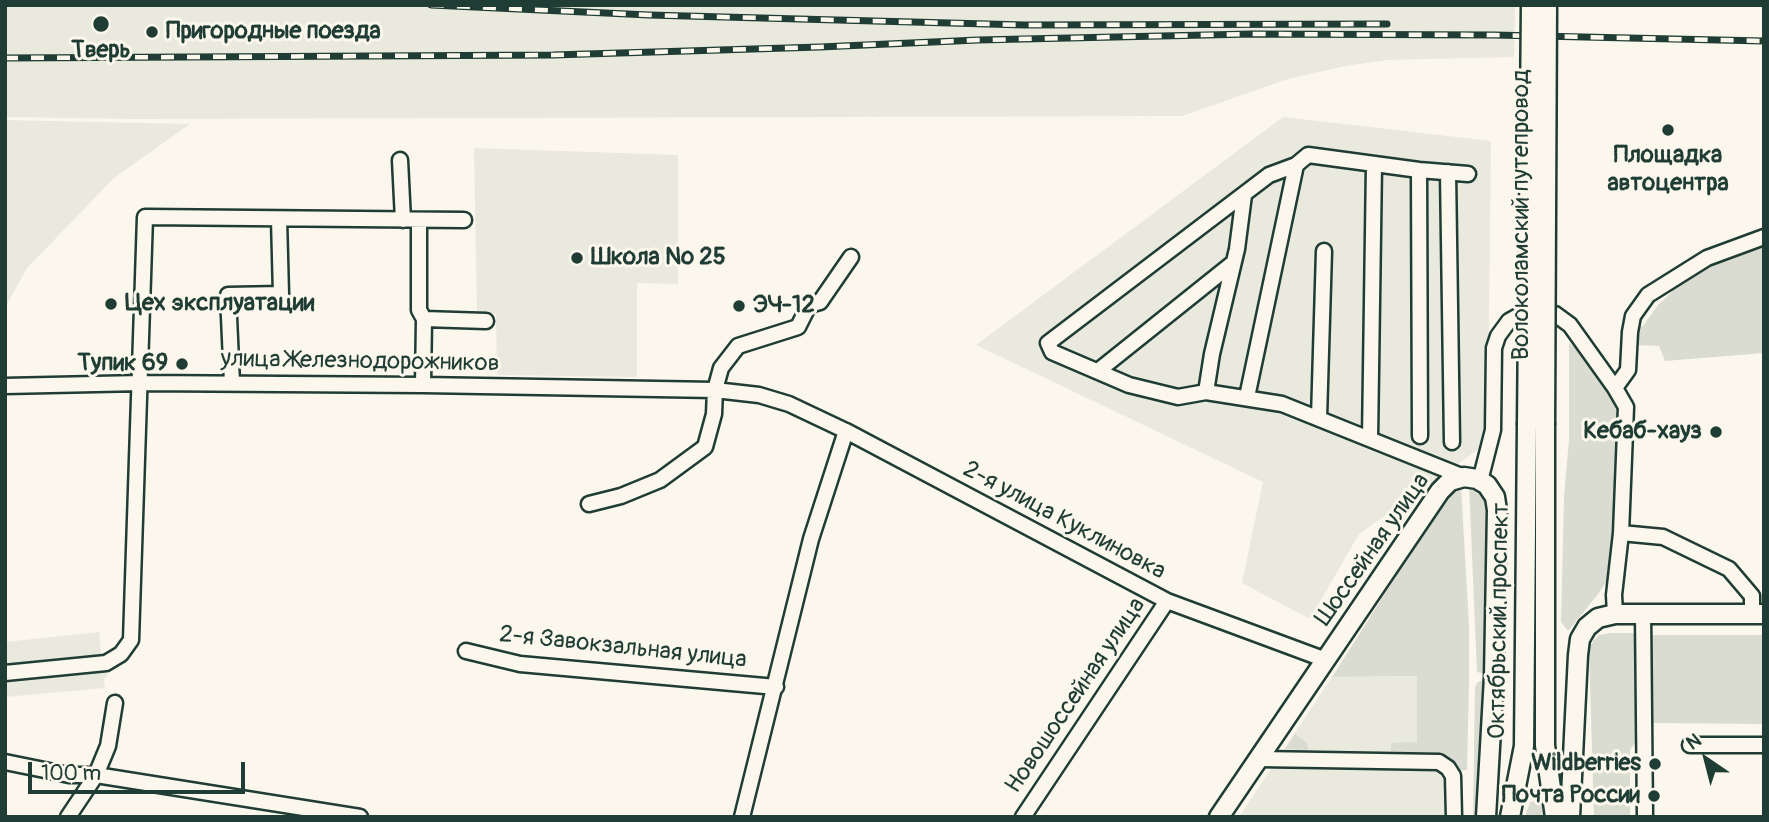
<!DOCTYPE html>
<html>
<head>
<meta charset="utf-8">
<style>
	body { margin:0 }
	#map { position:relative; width:1769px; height:822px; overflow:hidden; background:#fbf7ec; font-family:Pangolin,sans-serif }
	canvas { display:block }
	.frame { position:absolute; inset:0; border:7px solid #1f3d34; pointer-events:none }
	.north { position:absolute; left:1671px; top:724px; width:70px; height:70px; -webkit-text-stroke:5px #fbf7ec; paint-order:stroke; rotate:325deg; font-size:19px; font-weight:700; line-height:28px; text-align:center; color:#1f3d34 }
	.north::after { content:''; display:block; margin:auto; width:24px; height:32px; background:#1f3d34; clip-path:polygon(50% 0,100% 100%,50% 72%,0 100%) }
	.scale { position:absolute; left:28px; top:762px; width:217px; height:32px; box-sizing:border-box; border:4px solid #1f3d34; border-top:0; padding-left:9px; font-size:21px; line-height:24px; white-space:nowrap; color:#1f3d34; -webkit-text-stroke:5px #fbf7ec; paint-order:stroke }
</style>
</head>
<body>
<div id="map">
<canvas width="1769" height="822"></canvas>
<div class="frame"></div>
<div class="north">N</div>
<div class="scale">100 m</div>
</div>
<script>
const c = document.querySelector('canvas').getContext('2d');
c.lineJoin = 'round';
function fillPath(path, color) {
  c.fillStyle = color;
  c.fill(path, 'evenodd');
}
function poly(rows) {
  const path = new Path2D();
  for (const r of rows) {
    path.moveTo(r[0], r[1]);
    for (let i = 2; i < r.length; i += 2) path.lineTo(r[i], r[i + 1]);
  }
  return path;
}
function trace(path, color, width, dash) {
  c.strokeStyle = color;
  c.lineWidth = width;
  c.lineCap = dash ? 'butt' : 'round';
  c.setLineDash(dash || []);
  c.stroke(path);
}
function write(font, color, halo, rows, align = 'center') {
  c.font = font + ' Pangolin,sans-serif';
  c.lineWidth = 6;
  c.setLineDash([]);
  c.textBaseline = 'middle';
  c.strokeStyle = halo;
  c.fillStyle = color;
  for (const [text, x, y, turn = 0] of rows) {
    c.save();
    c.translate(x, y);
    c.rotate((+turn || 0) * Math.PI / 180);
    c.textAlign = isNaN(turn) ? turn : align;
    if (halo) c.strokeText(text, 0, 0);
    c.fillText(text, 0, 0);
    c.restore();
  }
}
fillPath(poly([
	[5,5,1515,5,1514,57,1387,60,1345,66,1288,79,1182,116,133,119,5,117],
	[1283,117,1491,141,1488,401,1483,446,1359,534,1310,619,1242,583,1263,482,976,345],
	[5,120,190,124,114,178,27,268,5,308],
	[474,148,678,155,678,284,637,283,637,377,497,375,496,314,477,313],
	[99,632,101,653,105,653,106,663,107,677,104,678,105,688,5,697,5,642],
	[1432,676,1462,735,1460,817,1239,817,1332,677]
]), '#eae9de');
fillPath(poly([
	[1764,244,1764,353,1665,361,1659,346,1636,345,1637,328,1643,326,1658,305,1677,287,1710,266],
	[1569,343,1580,350,1620,408,1618,501,1610,576,1599,593,1568,631,1561,622,1564,496,1569,440],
	[1469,485,1482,494,1485,500,1488,561,1485,579,1490,635,1489,672,1484,674,1477,672],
	[1461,487,1469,625,1469,682,1467,770,1459,771,1452,761,1437,754,1395,753,1391,750,1391,743,1417,742,1417,676,1332,677,1450,491],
	[1611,633,1634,633,1637,740,1630,750,1630,817,1594,817,1589,650,1593,641,1599,635],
	[1650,635,1764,635,1764,724,1653,723],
	[1483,680,1490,682,1488,817,1473,817,1475,687,1478,682],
	[1295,734,1307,743,1308,750,1285,749],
	[1538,800,1545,805,1546,817,1525,817,1530,802]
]), '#dbdcd1');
const minor = poly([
	[400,160,403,220],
	[1296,165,1269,175,1048,343,1052,352,1129,385,1178,397,1206,392,1282,404,1464,477],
	[1419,170,1420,436],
	[1448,172,1452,442],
	[419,220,419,310,424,319,423,385],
	[424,319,486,321],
	[1098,371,1233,263],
	[232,383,228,295,281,294,279,219],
	[5,386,141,383,423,385,715,390,759,395,789,404,846,431,1167,601,1326,660],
	[1615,388,1628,370,1630,332,1633,316,1648,295,1707,258,1764,237],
	[1206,392,1212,354,1237,249,1244,195],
	[1247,397,1296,165,1308,155,1419,170,1468,174],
	[1319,418,1324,251],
	[1370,439,1374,164],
	[1480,481,1493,430,1494,348,1498,336,1509,321,1525,312,1537,310,1555,314,1570,325,1615,388,1626,407,1621,533,1614,595,1615,614],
	[589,504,621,496,660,480,705,447,714,414,715,390,721,368,738,346,798,327,809,305,820,302,851,257],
	[1621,533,1663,537,1729,569,1752,596,1752,614],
	[1643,613,1645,817],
	[466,651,520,664,776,687],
	[5,673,106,663,121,654,131,640,145,217,464,220],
	[1690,745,1764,745],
	[1260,759,1439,762,1448,768,1453,776,1454,817],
	[5,762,69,775,96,775,360,817],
	[68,817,96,775,108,746,115,703],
	[742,817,811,539,846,431],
	[1023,817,1167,601]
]);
const major = poly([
	[1545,425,1545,745,1555,817],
	[1219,817,1440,491,1450,481,1464,477,1477,479,1487,485,1495,497,1497,510,1494,677,1486,817],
	[1510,817,1524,746,1527,425],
	[1570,817,1578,655,1580,639,1587,627,1598,618,1615,614,1764,614]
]);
trace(minor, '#1f3d34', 19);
trace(major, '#1f3d34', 23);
trace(minor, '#fbf7ec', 14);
trace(major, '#fbf7ec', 18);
const rail = poly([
	[431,5,649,15,1025,25,1387,24],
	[5,58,553,55,820,47,978,40,1252,34,1494,35,1764,41]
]);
trace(rail, '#1f3d34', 7);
trace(rail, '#fbf7ec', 4.5, [13]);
const majorBridge = poly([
	[1527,425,1531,5],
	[1545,425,1547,5]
]);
trace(majorBridge, '#1f3d34', 23, []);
trace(majorBridge, '#fbf7ec', 18);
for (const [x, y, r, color] of [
	[101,24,9,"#1f3d34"],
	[152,32,7,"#1f3d34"],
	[1668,130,7,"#1f3d34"],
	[577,258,7,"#1f3d34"],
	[111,304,7,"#1f3d34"],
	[739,306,7,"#1f3d34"],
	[182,364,7,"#1f3d34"],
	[1716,432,7,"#1f3d34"],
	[1655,764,7,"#1f3d34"],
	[1654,796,7,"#1f3d34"]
]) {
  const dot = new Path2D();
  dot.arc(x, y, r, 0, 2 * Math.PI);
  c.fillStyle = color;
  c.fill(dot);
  trace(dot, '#fbf7ec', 2.5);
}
write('bold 24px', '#1f3d34', '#fbf7ec', [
	["Пригородные поезда",166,32],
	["Тверь",101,51,"center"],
	["Площадка",1668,156,"center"],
	["автоцентра",1668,184,"center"],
	["Школа № 25",591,258],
	["Цех эксплуатации",125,304],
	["ЭЧ-12",753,306],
	["Тупик 69",168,364,"right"],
	["Кебаб-хауз",1702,432,"right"],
	["Wildberries",1641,764,"right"],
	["Почта России",1640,796,"right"]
], 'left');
write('24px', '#1f3d34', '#fbf7ec', [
	["Волоколамский путепровод",1522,215,-90],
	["улица Железнодорожников",360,362,1],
	["2-я улица Куклиновка",1064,521,28],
	["Шоссейная улица",1373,550,-55],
	["Октябрьский проспект",1500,621,-89],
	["2-я Завокзальная улица",623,648,6],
	["Новошоссейная улица",1076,696,-56]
]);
</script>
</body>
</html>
